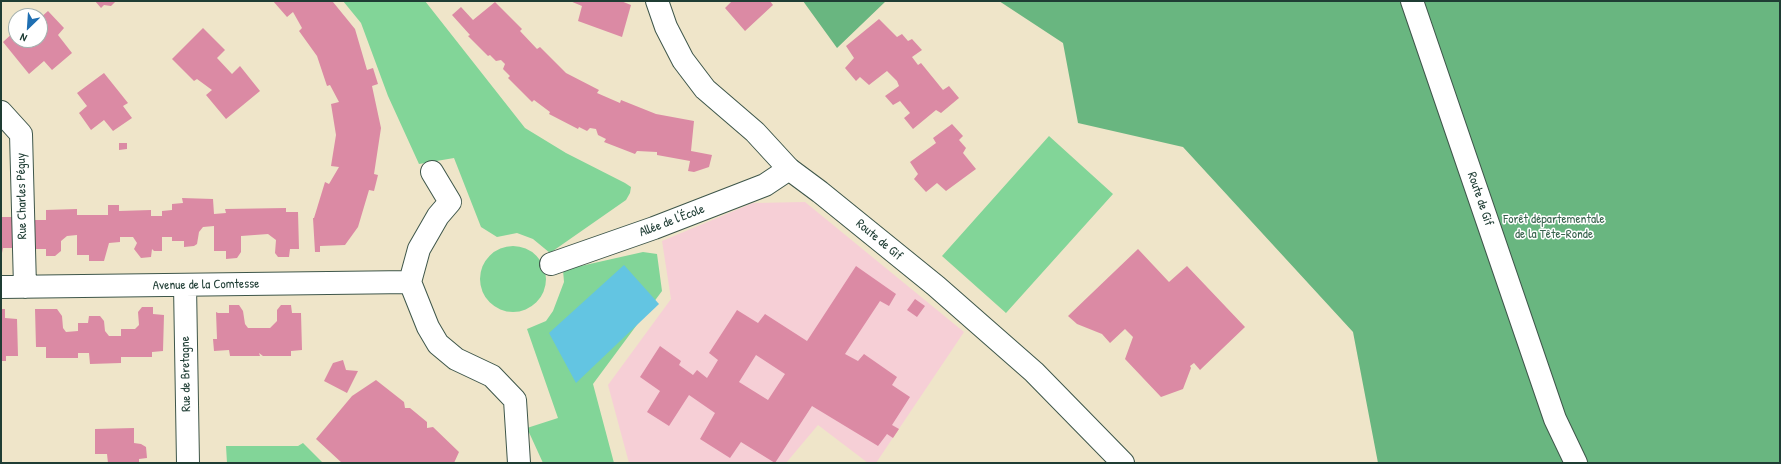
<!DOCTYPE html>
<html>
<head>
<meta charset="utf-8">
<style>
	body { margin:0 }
	#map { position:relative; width:1781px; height:464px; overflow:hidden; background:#efe5c9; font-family:"Patrick Hand",sans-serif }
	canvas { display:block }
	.frame { position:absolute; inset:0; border:2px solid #1f3d34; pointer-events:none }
	.north { position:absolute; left:8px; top:8px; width:40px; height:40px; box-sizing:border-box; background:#fff; border:1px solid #a5b1ae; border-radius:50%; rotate:205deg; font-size:11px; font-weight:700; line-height:16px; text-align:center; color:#1f3d34 }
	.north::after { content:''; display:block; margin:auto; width:14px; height:18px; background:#1f6fb2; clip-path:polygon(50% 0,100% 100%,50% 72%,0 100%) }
</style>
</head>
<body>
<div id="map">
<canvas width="1781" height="464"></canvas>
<div class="frame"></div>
<div class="north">N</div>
</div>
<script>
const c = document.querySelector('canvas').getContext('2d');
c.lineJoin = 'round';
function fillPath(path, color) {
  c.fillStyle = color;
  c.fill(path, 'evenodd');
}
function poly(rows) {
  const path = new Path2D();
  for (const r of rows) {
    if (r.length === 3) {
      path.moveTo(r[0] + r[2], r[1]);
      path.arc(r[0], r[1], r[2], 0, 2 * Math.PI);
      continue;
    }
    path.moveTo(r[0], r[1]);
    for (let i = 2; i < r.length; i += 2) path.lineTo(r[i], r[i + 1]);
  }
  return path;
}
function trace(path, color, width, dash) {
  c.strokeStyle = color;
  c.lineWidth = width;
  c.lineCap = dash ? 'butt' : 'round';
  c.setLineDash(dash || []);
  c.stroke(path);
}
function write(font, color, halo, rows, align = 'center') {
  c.font = font + ' "Patrick Hand",sans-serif';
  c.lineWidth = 3;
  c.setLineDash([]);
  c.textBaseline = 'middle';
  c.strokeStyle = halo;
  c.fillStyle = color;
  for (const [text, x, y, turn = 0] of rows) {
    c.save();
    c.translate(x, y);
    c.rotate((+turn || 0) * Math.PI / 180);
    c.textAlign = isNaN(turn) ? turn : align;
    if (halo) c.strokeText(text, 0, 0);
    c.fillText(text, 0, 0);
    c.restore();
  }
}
fillPath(poly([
	[805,202,964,332,876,463,868,463,818,425,786,463,629,463,608,385,671,299,662,241,753,203]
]), '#f6cfd6');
fillPath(poly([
	[343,1,425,1,525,128,566,153,625,183,631,187,630,193,626,200,550,253,533,239,517,233,497,237,481,227,454,158,419,164,388,96,361,23],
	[1049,136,1113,194,1006,313,942,256],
	[513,279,33],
	[643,252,657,254,662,291,593,384,614,463,543,463,527,428,558,418,527,329,546,321,553,311,564,282,563,270],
	[303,443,323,463,227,463,226,446,298,446]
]), '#82d598');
fillPath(poly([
	[803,1,886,1,837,48],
	[999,1,1780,1,1780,463,1378,463,1353,332,1183,147,1078,123,1063,43]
]), '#69b680');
fillPath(poly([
	[624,265,659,304,576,383,549,333]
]), '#63c5e2');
fillPath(poly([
	[95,1,116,1,111,6,104,5,101,8],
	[273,1,334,1,333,2,355,29,367,70,373,68,378,84,372,86,381,128,374,174,378,175,374,191,369,190,358,227,345,245,320,246,320,252,315,252,313,218,314,218,325,182,329,184,339,167,331,166,336,135,331,104,339,102,330,85,327,86,317,56,299,31,302,28,293,12,287,17],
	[570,1,621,1,631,5,622,37,578,21,582,6],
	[732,1,770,1,773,5,745,31,725,8],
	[495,2,522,29,520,31,537,49,540,47,566,73,599,90,597,93,620,103,621,100,656,114,694,121,691,151,712,155,709,167,694,172,688,171,690,161,657,155,657,152,637,151,635,154,604,142,606,139,598,135,596,129,590,128,587,131,579,127,578,129,549,114,550,112,534,100,532,102,508,78,510,76,503,69,505,64,501,60,496,61,490,55,488,56,468,36,470,35,452,15,461,7,473,20],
	[48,11,64,28,58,35,72,53,52,70,44,61,29,74,3,42,16,30,16,40,40,40,40,18],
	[879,19,897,37,902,34,908,41,912,39,922,50,912,57,918,65,921,63,943,90,949,86,959,98,941,113,936,110,913,129,904,118,910,113,900,101,893,105,885,96,899,86,897,81,887,71,869,85,860,77,856,81,845,68,854,58,846,46],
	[203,28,225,50,217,58,232,74,240,66,260,91,226,119,206,95,212,90,197,79,194,81,172,59],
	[104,73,128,103,123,106,132,118,113,131,104,120,91,130,79,113,87,106,77,93],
	[952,124,963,136,959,140,966,148,963,153,976,169,946,191,937,183,926,192,914,179,918,174,910,162,936,143,933,138],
	[119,143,127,143,127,149,119,150],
	[182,198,213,199,214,214,226,213,225,209,286,208,286,212,298,212,299,249,290,249,289,257,278,257,275,253,276,240,268,234,241,236,241,252,237,258,226,259,226,251,214,251,214,226,203,227,199,232,197,244,194,246,184,247,184,241,172,241,172,237,162,237,162,251,154,251,152,249,151,257,141,258,134,249,137,243,133,237,120,237,120,242,109,243,104,261,89,261,89,255,77,255,77,235,67,236,61,241,61,251,55,256,46,256,46,249,35,249,34,220,46,220,46,210,77,209,77,215,108,215,108,205,119,205,119,211,151,210,151,216,162,216,162,211,172,210,172,204,183,203],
	[1,213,2,217,14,217,15,248,3,248,2,253,1,253],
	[1138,249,1169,282,1187,266,1245,327,1200,370,1194,363,1190,366,1191,368,1183,389,1161,397,1125,359,1133,337,1125,329,1110,343,1102,334,1077,324,1068,316],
	[856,266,896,294,889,306,880,301,845,354,858,361,864,354,897,377,892,385,910,397,892,425,899,429,893,438,887,434,878,446,812,406,775,463,741,442,730,458,700,439,715,413,689,395,669,426,647,412,660,391,640,377,660,346,681,361,679,365,693,375,697,370,707,378,718,360,709,353,737,310,758,323,765,314,807,341],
	[756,355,785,374,768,400,739,382],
	[915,299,925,306,917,317,907,310],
	[229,305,239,305,243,311,245,324,248,328,270,328,277,321,277,310,281,305,291,305,292,313,301,313,302,350,291,351,291,356,263,356,259,353,260,356,230,356,229,350,214,351,213,339,217,339,216,312,218,313,229,313],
	[142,307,153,307,153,314,164,315,163,351,152,352,152,357,121,357,121,363,90,364,89,353,78,353,78,358,46,358,46,347,36,347,35,309,57,309,62,316,63,328,66,332,78,331,78,323,88,323,89,316,100,316,104,321,105,331,109,336,121,336,121,329,135,329,139,325,138,312],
	[1,309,5,309,5,318,17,319,18,356,6,356,6,361,1,361],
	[343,360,346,370,358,371,347,393,324,381,333,363],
	[376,380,404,402,405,408,410,408,427,422,427,428,433,427,459,452,454,463,342,463,316,439,352,396],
	[134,428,134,443,141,444,146,447,147,458,139,459,139,463,108,463,107,454,95,454,95,429]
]), '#db8aa4');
const pedestrian = poly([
	[551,264,654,228,765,185,789,169]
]);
const minor = poly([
	[1,112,21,134,25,287],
	[432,172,450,202,438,216,419,249,410,282,428,327,438,344,456,359,492,376,515,400,519,463],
	[185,285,188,463],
	[1,287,410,282]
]);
const tertiary = poly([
	[657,1,666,27,683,60,705,89,755,132,789,169,820,192,936,286,1034,372,1123,463],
	[1412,1,1555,419,1576,463]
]);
trace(pedestrian, '#3e564a', 24);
trace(minor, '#3e564a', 24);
trace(tertiary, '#3e564a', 24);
trace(pedestrian, '#fff', 22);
trace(minor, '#fff', 22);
trace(tertiary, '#fff', 22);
write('13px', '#1f3d34', '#fff', [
	["Rue Charles Péguy",22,196,-91],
	["Route de Gif",1480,199,71],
	["Allée de l'École",672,221,-21],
	["Route de Gif",879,240,40],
	["Avenue de la Comtesse",206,285,-1],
	["Rue de Bretagne",186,374,-91]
]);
write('13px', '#38634d', '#fff', [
	["Forêt départementale",1554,220],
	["de la Tête-Ronde",1554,235]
]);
</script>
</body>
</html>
